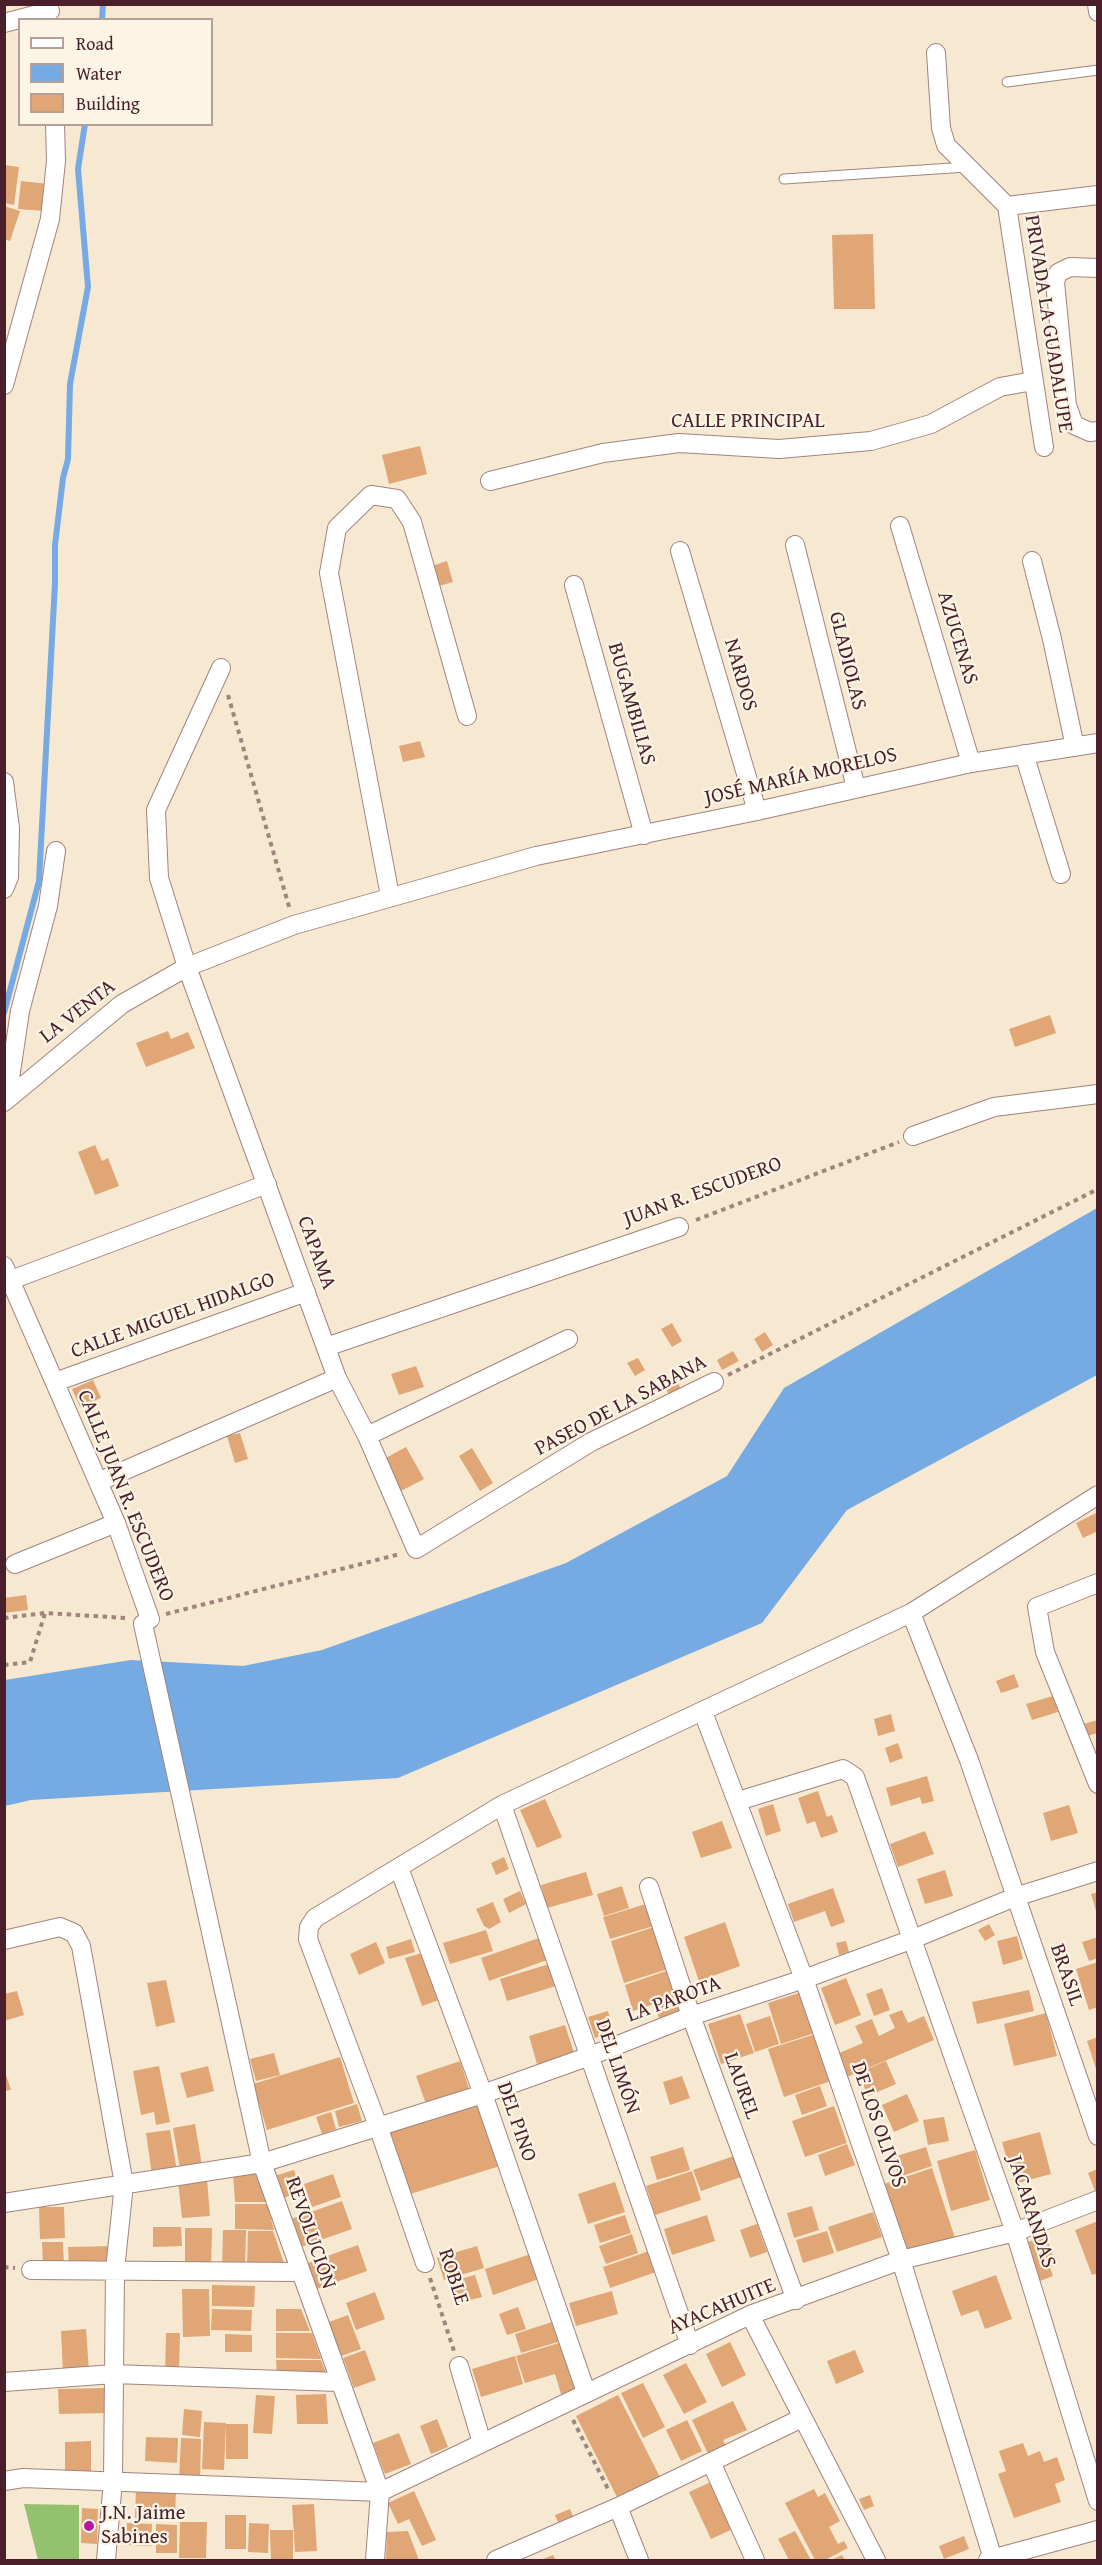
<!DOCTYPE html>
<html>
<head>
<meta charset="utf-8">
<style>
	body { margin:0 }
	#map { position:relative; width:1102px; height:2565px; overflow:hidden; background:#f7e9d1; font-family:"Gentium Book Plus",serif }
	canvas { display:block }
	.frame { position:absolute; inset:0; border:6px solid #4a1f2b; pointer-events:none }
	.legend { position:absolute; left:18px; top:18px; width:195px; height:108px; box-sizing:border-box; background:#fcf5e5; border:2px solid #b59f9b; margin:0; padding:8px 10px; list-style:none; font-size:18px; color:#4a1f2b }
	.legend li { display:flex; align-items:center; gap:12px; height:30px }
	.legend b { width:30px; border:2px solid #b59f9b }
</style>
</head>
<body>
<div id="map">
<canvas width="1102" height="2565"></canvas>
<div class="frame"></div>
<ul class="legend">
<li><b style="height:8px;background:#fff"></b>Road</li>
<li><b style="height:16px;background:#75aae2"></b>Water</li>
<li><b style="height:16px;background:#e0a676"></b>Building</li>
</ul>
</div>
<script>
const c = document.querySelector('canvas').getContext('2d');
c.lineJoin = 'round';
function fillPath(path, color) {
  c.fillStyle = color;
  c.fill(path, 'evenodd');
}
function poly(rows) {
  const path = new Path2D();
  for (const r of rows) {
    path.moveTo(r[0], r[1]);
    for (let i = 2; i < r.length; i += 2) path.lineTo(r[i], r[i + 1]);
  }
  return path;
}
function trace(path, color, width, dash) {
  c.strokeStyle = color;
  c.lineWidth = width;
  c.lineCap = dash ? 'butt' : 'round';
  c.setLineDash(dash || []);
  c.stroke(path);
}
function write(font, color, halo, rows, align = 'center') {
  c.font = font + ' "Gentium Book Plus",serif';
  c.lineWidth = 4.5;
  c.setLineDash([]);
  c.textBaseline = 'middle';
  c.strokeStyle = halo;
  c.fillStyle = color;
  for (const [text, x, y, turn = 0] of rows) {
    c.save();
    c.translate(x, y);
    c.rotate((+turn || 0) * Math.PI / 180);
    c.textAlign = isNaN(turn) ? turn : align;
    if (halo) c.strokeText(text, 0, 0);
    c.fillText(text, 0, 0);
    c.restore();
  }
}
fillPath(poly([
	[24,2504,79,2505,79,2560,38,2560]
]), '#94c16f');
fillPath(poly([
	[1097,1208,1097,1375,847,1510,762,1623,398,1778,31,1800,5,1806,5,1680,131,1660,243,1666,322,1650,566,1563,727,1476,784,1388]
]), '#75aae2');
trace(poly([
	[102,20,103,4],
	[4,1013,39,881,55,583,55,545,63,478,68,459,70,384,88,287,78,169,85,124]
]), '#75aae2', 6);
fillPath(poly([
	[4,165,19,167,14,205,4,203],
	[21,181,48,184,45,211,18,209],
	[4,206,20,211,10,241,4,239],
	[873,234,875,309,834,309,832,235],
	[420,446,427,474,389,484,382,455],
	[447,561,453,582,432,588,426,568],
	[420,741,425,757,403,762,399,746],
	[1050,1015,1056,1033,1015,1047,1009,1029],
	[168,1031,171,1039,188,1032,195,1048,146,1067,136,1043],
	[95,1145,102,1161,108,1158,119,1186,95,1195,78,1152],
	[672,1323,682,1341,672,1347,661,1329],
	[765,1332,773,1345,762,1352,754,1339],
	[733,1351,739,1361,722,1370,717,1360],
	[638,1358,645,1370,635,1376,627,1363],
	[416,1366,424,1387,399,1395,391,1374],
	[93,1380,101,1398,80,1407,72,1389],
	[678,1383,683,1393,670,1398,666,1388],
	[240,1433,248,1459,235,1463,227,1436],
	[406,1447,424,1479,399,1492,382,1460],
	[472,1448,493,1483,480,1491,459,1456],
	[1096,1513,1098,1531,1083,1538,1076,1523],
	[26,1595,28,1610,4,1613,4,1598],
	[1014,1674,1019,1687,1001,1693,996,1681],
	[1053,1696,1058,1712,1032,1720,1026,1704],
	[891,1714,895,1731,878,1736,874,1719],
	[1098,1720,1098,1733,1087,1736,1083,1724],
	[898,1743,903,1758,890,1763,885,1748],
	[927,1776,934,1801,922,1804,920,1797,891,1806,886,1788],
	[818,1791,827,1817,832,1815,838,1832,821,1838,815,1821,807,1824,798,1798],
	[545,1799,562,1837,537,1848,520,1810],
	[773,1804,781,1831,766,1836,758,1809],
	[1069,1805,1078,1833,1051,1841,1043,1813],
	[722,1821,732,1848,701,1858,692,1832],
	[925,1831,934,1854,898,1867,890,1844],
	[504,1857,509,1869,496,1875,491,1863],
	[945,1870,953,1896,925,1904,917,1879],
	[586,1872,593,1895,547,1908,541,1885],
	[622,1886,629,1908,604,1916,597,1894],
	[833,1888,845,1922,831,1927,825,1911,794,1922,788,1904],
	[520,1891,526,1904,509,1913,503,1899],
	[1098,1892,1098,1914,1097,1914,1091,1894],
	[493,1902,501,1922,489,1929,484,1926,476,1909],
	[646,1904,654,1926,610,1939,603,1917],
	[725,1922,740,1966,699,1981,684,1937],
	[989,1924,995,1935,985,1941,978,1930],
	[654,1927,668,1969,624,1983,611,1941],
	[486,1930,493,1951,450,1964,443,1943],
	[1017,1936,1023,1959,1003,1965,997,1941],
	[1098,1937,1098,1958,1089,1961,1082,1942],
	[539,1938,547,1960,489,1981,481,1958],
	[411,1939,415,1952,389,1959,386,1947],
	[846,1941,849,1952,839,1955,836,1943],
	[376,1942,385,1963,359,1975,350,1954],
	[422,1953,439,2000,422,2006,405,1958],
	[1098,1962,1098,2007,1089,2010,1076,1969],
	[549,1964,556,1986,507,2001,500,1979],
	[669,1970,678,1996,633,2011,625,1985],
	[846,1978,861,2015,835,2025,821,1988],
	[166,1980,175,2022,156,2027,147,1983],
	[882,1988,890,2010,874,2016,866,1994],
	[1029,1990,1034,2011,977,2024,972,2002],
	[17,1991,24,2015,4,2021,4,1994],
	[802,1992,815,2033,781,2044,768,2003],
	[676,1998,681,2015,660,2021,655,2005],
	[902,2010,908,2023,924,2016,934,2040,847,2077,837,2054,863,2043,855,2026,872,2019,879,2036,895,2028,889,2015],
	[608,2011,614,2032,595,2038,588,2017],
	[1046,2013,1057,2056,1014,2066,1004,2024],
	[740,2014,754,2053,721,2064,708,2024],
	[770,2016,779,2044,755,2052,746,2024],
	[565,2025,574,2053,537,2064,529,2036],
	[816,2034,831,2081,784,2097,768,2049],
	[1098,2037,1098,2072,1097,2072,1087,2041],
	[274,2053,280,2075,256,2081,250,2059],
	[340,2057,354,2103,267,2130,253,2084],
	[460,2061,469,2089,426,2104,416,2076],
	[886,2061,896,2084,868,2096,858,2073],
	[159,2066,170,2122,156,2125,154,2112,141,2115,133,2071],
	[208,2066,214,2091,187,2098,180,2073],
	[4,2069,11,2090,4,2091],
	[682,2076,690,2098,670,2105,663,2082],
	[820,2086,827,2106,802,2115,795,2095],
	[907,2094,919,2121,894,2132,882,2105],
	[480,2102,500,2166,410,2194,389,2130],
	[357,2104,362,2121,339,2127,335,2111],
	[834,2106,847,2143,805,2157,792,2121],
	[331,2112,336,2129,322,2134,316,2117],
	[944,2117,949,2141,928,2145,923,2120],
	[195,2124,202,2166,180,2169,173,2128],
	[170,2130,177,2171,152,2175,146,2133],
	[1040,2132,1051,2174,1014,2184,1002,2142],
	[847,2144,855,2165,825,2176,818,2155],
	[683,2147,690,2170,657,2180,650,2157],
	[926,2147,932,2166,899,2177,893,2157],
	[975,2150,990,2200,951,2211,937,2161],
	[734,2156,741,2177,701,2191,693,2170],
	[932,2168,955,2238,908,2254,884,2184],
	[1098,2169,1098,2189,1095,2191,1088,2173],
	[256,2170,266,2202,235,2202,233,2174],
	[294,2170,302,2191,281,2199,274,2176],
	[692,2171,701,2200,655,2215,646,2186],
	[333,2174,341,2197,312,2207,304,2184],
	[207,2179,210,2216,182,2218,178,2181],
	[615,2182,625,2212,588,2224,578,2194],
	[342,2201,352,2229,301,2247,291,2219],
	[235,2204,267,2204,274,2230,235,2229],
	[812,2206,819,2230,794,2238,787,2213],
	[39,2207,64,2207,65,2238,40,2239],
	[873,2212,882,2237,837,2252,828,2227],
	[625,2215,631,2233,600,2243,594,2225],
	[707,2215,715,2241,672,2255,664,2229],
	[1098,2221,1098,2273,1092,2275,1075,2230],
	[757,2224,767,2252,750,2258,740,2230],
	[153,2227,181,2227,182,2246,153,2247],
	[185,2228,212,2228,211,2270,185,2270],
	[223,2230,246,2230,245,2270,222,2269],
	[248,2231,273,2231,286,2269,247,2268],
	[827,2231,834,2253,803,2263,796,2240],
	[632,2234,638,2253,606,2264,599,2246],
	[1046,2236,1056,2265,1050,2267,1053,2276,1040,2281,1027,2242],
	[42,2242,63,2242,64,2266,43,2267],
	[358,2245,367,2271,314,2290,305,2264],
	[113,2246,114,2266,69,2268,68,2247],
	[477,2246,484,2268,444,2280,437,2258],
	[649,2251,656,2272,610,2288,603,2267],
	[531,2254,539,2279,493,2295,485,2269],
	[475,2275,482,2297,455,2304,449,2282],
	[996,2275,1012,2319,985,2329,978,2310,961,2316,952,2291],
	[212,2285,255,2286,254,2307,212,2306],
	[182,2289,209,2289,210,2336,183,2337],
	[612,2291,618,2314,576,2326,569,2303],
	[375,2292,385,2319,356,2330,346,2303],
	[518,2307,526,2329,507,2335,499,2314],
	[212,2309,252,2310,251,2331,211,2330],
	[276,2309,301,2309,310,2331,276,2331],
	[348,2315,361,2349,341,2356,329,2322],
	[555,2321,561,2341,521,2353,515,2334],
	[86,2329,89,2371,63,2373,61,2331],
	[166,2333,180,2333,179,2374,165,2374],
	[276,2333,312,2333,321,2359,276,2358],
	[225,2334,252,2335,252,2352,225,2352],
	[562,2342,577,2389,561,2394,555,2374,525,2383,516,2356],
	[730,2342,746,2375,722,2387,706,2354],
	[365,2350,376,2380,354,2388,343,2358],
	[855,2350,864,2372,836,2384,827,2361],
	[515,2356,523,2384,481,2397,472,2369],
	[276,2360,321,2360,328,2379,277,2378],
	[686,2363,707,2402,684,2414,663,2375],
	[643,2383,665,2427,643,2438,621,2393],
	[106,2388,107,2413,59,2414,58,2389],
	[326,2394,328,2424,297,2424,296,2395],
	[256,2395,275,2396,272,2434,253,2433],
	[618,2395,661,2479,619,2501,576,2416],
	[733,2401,747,2430,723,2440,727,2448,709,2456,692,2420],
	[184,2409,202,2411,200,2437,182,2435],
	[437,2419,448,2447,431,2454,420,2426],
	[687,2420,702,2451,681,2461,666,2430],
	[204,2422,226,2423,224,2470,202,2469],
	[226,2424,248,2424,248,2459,226,2459],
	[399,2433,411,2464,385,2474,373,2443],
	[146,2437,178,2438,177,2463,145,2461],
	[181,2438,201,2439,200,2481,179,2480],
	[91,2441,91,2476,65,2476,65,2442],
	[1023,2443,1028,2456,1040,2451,1044,2462,1057,2457,1065,2480,1055,2484,1061,2502,1014,2518,998,2474,1006,2471,999,2451],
	[713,2481,735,2528,711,2539,689,2492],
	[136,2487,176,2488,175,2520,135,2518],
	[814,2489,818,2497,825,2493,840,2521,829,2527,838,2544,844,2541,848,2548,825,2560,815,2560,785,2503],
	[414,2491,436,2540,422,2546,409,2519,398,2524,388,2503],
	[870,2495,874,2506,864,2510,859,2499],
	[314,2504,317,2551,295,2552,292,2505],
	[82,2508,98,2509,97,2544,81,2543],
	[570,2509,575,2521,560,2527,555,2515],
	[225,2515,246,2515,246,2549,225,2549],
	[180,2522,207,2522,206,2558,179,2558],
	[127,2523,152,2524,151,2546,126,2545],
	[249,2523,269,2524,268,2553,248,2552],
	[156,2524,177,2525,177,2553,156,2553],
	[270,2530,293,2530,293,2560,271,2560],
	[408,2531,419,2560,386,2560,387,2532],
	[795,2531,811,2560,789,2560,778,2539],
	[964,2536,969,2549,944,2559,939,2546],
	[553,2555,556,2560,541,2560],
	[842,2555,845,2560,831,2560]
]), '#e0a676');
const lane = poly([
	[1007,82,1098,70],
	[784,179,967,167]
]);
const street = poly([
	[1097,4,1098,12],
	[4,23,50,11],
	[936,53,941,128,946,145,1007,206,1044,447],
	[1007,206,1098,195],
	[1098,268,1070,267,1058,273,1055,282,1067,405,1074,425,1090,432,1098,431],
	[4,385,50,219,56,161,55,124],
	[490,481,603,453,679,443,779,449,871,441,931,424,1000,387,1033,381],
	[900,526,971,763],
	[795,545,856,788],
	[680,551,757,811],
	[1032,561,1052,639,1075,747],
	[574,585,644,835],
	[221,668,156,810,159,878,187,967,337,1378,367,1436,416,1549,591,1442,714,1382],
	[1024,754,1061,874],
	[4,782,10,828,9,877,4,889],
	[390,896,329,573,337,528,371,495,397,499,412,522,467,716],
	[7,1099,20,1011,48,906,56,851],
	[4,1102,122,1004,187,967,294,925,536,856,757,811,971,763,1098,743],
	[913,1136,994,1107,1098,1094],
	[4,1266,116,1523,150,1619,143,1624,262,2163,380,2492,375,2560],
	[11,1280,267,1184],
	[326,1347,679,1227],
	[55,1382,306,1292],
	[367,1436,568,1339],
	[98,1482,337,1378],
	[15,1564,116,1523],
	[1098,1583,1037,1607,1045,1652,1098,1784],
	[911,1613,969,1760,1098,2136],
	[703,1712,804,1979,901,2260,993,2559],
	[738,1801,843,1769,855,1777,1015,2232,1098,2501],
	[502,1805,690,2345],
	[399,1868,483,2094,586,2392],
	[649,1887,691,2016,796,2300],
	[4,1940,60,1927,74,1933,81,1946,124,2184,115,2270,113,2481,106,2560],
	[4,2203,262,2163,483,2094,590,2056,691,2016,804,1979,913,1939,1015,1897,1098,1871],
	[425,2263,378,2126,308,1939,309,1927,315,1918,502,1805,911,1613,1098,1495],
	[31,2270,300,2272],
	[750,2315,876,2560],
	[459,2366,482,2443],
	[4,2382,114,2374,338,2382],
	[711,2462,755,2560],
	[4,2481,23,2478,380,2492,750,2315,901,2260,1015,2232,1098,2200],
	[618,2507,639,2560],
	[496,2560,618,2507,802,2418],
	[988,2560,1098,2530]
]);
trace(lane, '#a0847e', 11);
trace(street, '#a0847e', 20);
trace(poly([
	[228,695,290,910],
	[696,1220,899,1142],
	[728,1375,1098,1189],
	[166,1614,400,1554],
	[4,1618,45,1613,126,1618],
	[4,1665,30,1662,45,1613],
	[4,2267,15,2268],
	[430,2278,454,2351],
	[573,2420,609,2491]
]), '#a0847e', 4, [4.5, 4.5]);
trace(lane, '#fff', 9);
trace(street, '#fff', 18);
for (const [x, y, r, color] of [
	[89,2526,6,"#b5179e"]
]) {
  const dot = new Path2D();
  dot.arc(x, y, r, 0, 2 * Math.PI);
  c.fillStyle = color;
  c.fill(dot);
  trace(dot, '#fcf5e5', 2);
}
write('21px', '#4a1f2b', '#fcf5e5', [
	["PRIVADA LA GUADALUPE",1048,324,81],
	["CALLE PRINCIPAL",748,422],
	["AZUCENAS",957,638,73],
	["GLADIOLAS",847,661,76],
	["NARDOS",740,675,74],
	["BUGAMBILIAS",631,704,74],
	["JOSÉ MARÍA MORELOS",801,777,-13],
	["LA VENTA",78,1012,-38],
	["JUAN R. ESCUDERO",703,1192,-20],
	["CAPAMA",316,1253,70],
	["CALLE MIGUEL HIDALGO",173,1316,-20],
	["PASEO DE LA SABANA",621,1406,-28],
	["CALLE JUAN R. ESCUDERO",125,1496,68],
	["BRASIL",1066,1975,71],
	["LA PAROTA",674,2000,-20],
	["DEL LIMÓN",617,2067,71],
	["LAUREL",741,2086,70],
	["DEL PINO",516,2122,71],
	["DE LOS OLIVOS",878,2125,71],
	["JACARANDAS",1031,2212,72],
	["REVOLUCIÓN",310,2233,71],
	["ROBLE",453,2277,72],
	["AYACAHUITE",722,2307,-23]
]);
write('21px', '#4a1f2b', '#fcf5e5', [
	["J.N. Jaime",101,2514],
	["Sabines",101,2538]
], 'left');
</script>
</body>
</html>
